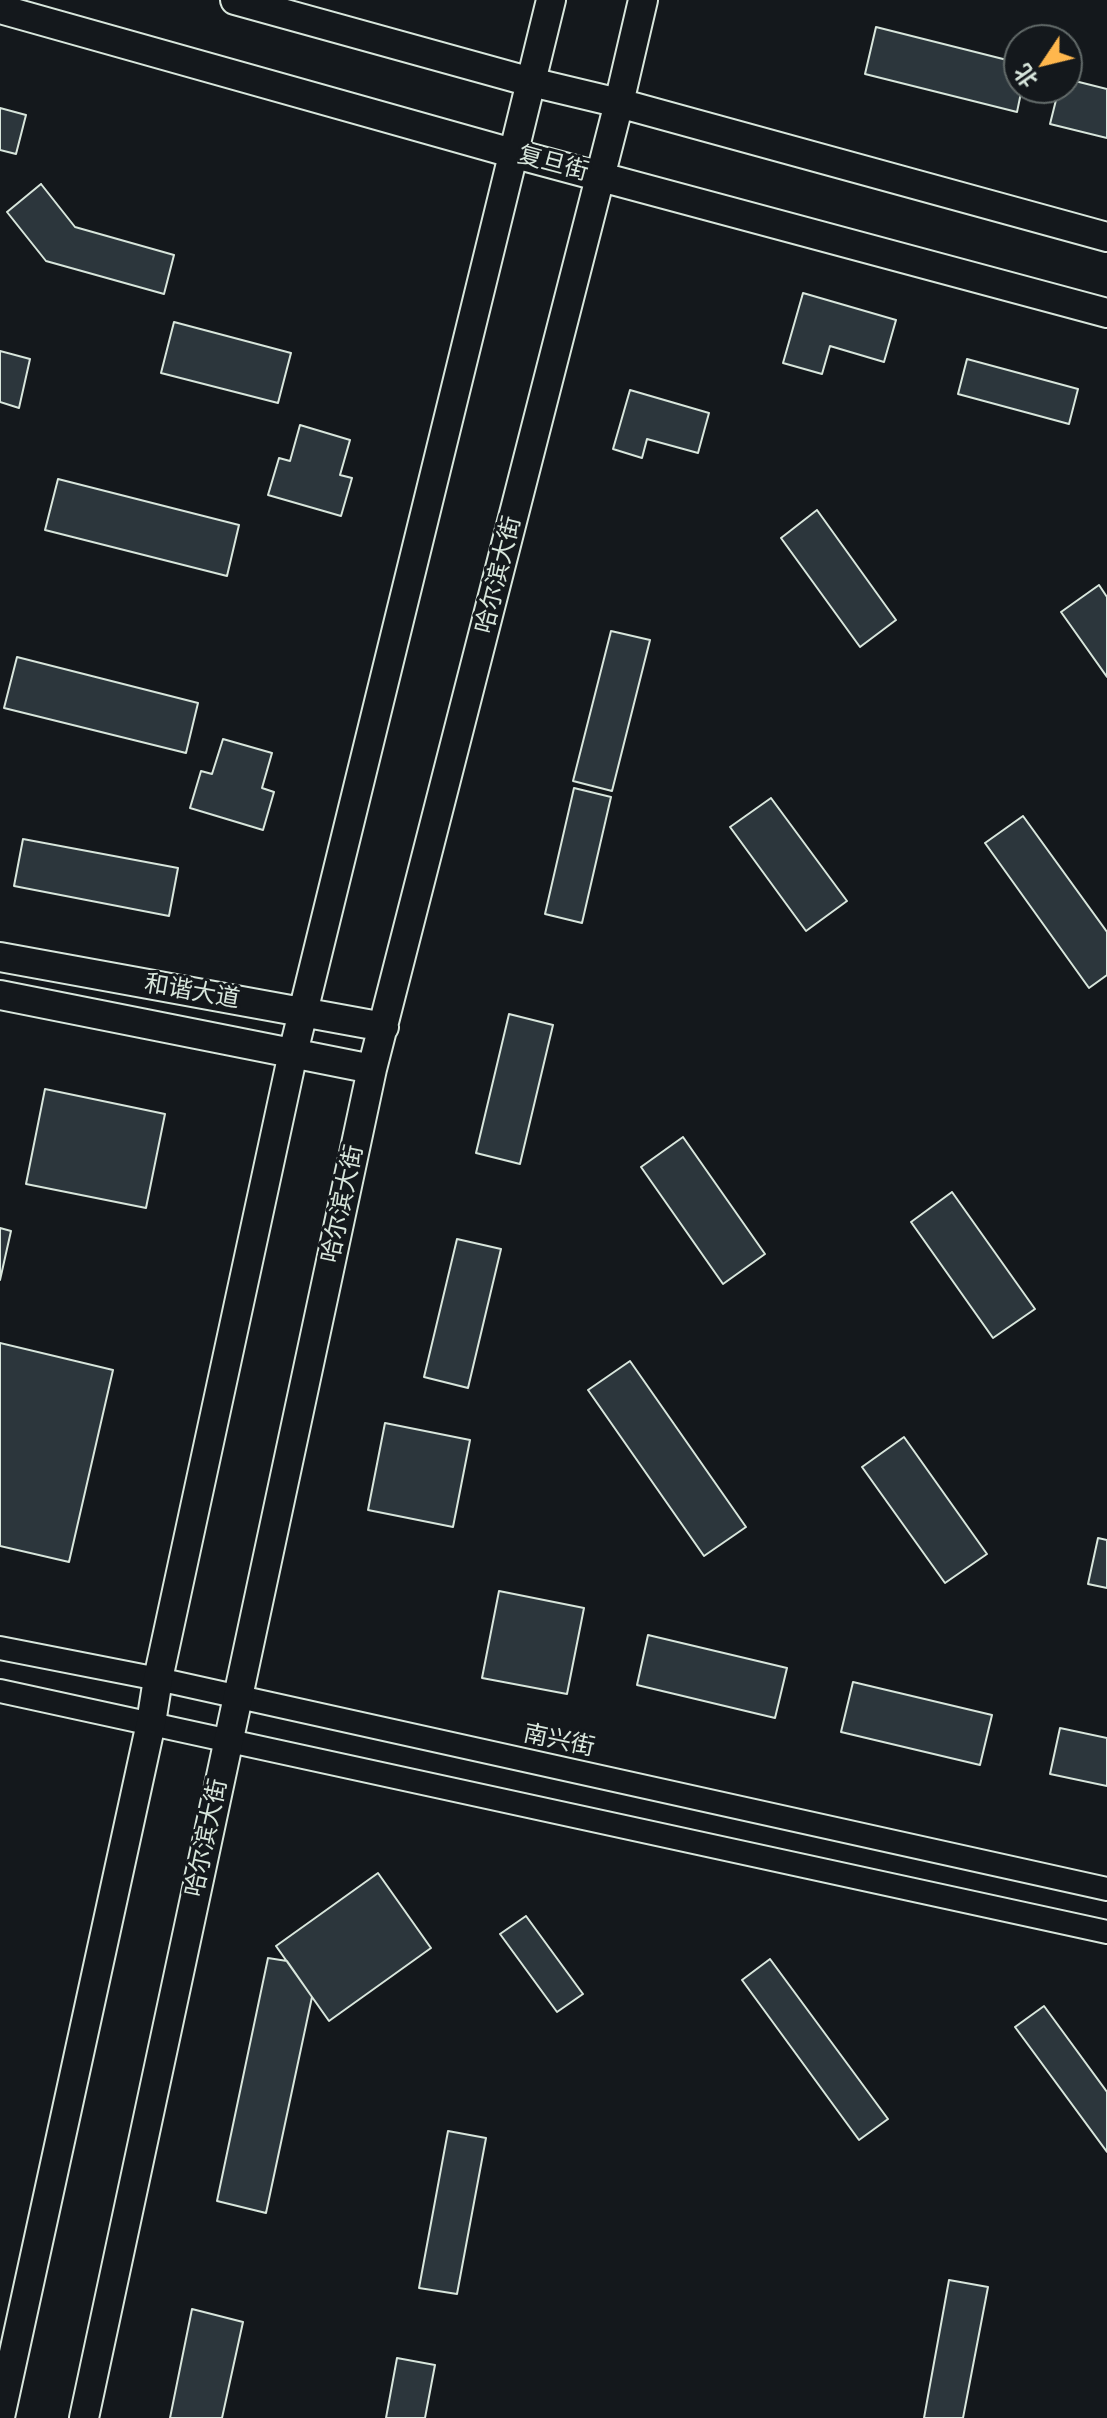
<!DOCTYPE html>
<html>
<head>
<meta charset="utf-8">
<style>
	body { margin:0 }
	#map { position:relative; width:1107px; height:2418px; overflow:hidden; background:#14181c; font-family:"Open Sans","Noto Sans SC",sans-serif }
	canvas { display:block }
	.north { position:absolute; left:1003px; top:24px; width:80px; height:80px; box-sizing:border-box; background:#14181c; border:2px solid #626a69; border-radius:50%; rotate:235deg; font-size:22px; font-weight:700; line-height:32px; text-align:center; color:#d8e6dc }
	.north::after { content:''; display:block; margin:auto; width:28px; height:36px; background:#ffb74d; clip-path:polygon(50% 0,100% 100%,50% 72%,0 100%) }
</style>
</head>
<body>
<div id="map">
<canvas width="1107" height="2418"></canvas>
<div class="north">北</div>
</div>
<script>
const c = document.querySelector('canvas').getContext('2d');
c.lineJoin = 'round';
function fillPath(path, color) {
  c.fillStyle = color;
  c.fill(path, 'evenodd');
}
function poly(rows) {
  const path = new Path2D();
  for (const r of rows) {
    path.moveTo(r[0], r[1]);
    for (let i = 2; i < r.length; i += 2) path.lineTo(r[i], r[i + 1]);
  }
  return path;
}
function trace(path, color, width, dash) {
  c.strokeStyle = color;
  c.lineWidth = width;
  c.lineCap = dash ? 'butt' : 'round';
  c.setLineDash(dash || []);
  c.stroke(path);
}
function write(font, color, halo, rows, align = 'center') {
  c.font = font + ' "Open Sans","Noto Sans SC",sans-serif';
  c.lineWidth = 6;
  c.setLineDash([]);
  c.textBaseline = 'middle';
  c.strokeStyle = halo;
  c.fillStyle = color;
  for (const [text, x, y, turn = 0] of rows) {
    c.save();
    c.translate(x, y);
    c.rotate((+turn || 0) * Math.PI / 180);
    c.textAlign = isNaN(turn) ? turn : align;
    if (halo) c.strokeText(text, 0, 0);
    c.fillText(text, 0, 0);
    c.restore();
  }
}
const building = poly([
	[876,27,1019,63,1019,88,1022,88,1017,112,865,74,876,27],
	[1067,79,1107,89,1107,138,1050,124,1059,88,1067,88,1067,79],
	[0,108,26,115,16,154,0,150,0,108],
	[41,184,75,227,174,255,164,294,46,261,7,212,41,184],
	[803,293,896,320,884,362,830,346,822,374,783,363,803,293],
	[174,322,291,353,278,403,161,373,174,322],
	[0,351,30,359,19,408,0,402,0,351],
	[967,359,1078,389,1069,424,958,394,967,359],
	[630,390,709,413,698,453,647,439,642,458,613,449,630,390],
	[300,425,350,440,340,475,352,478,341,516,268,495,279,458,290,461,300,425],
	[58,479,239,525,227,576,45,530,58,479],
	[817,510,896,620,860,647,781,538,817,510],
	[1099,585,1107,597,1107,677,1061,612,1099,585],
	[611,631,650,640,612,791,573,781,611,631],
	[17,657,198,703,186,753,4,708,17,657],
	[223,739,272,753,262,788,274,792,263,830,190,808,201,771,212,774,223,739],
	[574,788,611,797,582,923,545,914,574,788],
	[771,798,847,901,806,931,730,827,771,798],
	[1023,816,1107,932,1107,975,1089,988,985,843,1023,816],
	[23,839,178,868,169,916,14,886,23,839],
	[509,1014,553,1025,520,1164,476,1153,509,1014],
	[45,1089,165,1114,146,1208,26,1184,45,1089],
	[683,1137,765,1254,723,1284,641,1167,683,1137],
	[952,1192,1035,1309,993,1338,911,1222,952,1192],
	[0,1228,11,1231,0,1280,0,1228],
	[457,1239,501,1249,468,1388,424,1377,457,1239],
	[0,1343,113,1370,69,1562,0,1546,0,1343],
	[630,1361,746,1527,704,1556,588,1390,630,1361],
	[385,1423,470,1440,453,1527,368,1510,385,1423],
	[904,1437,987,1554,945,1583,862,1467,904,1437],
	[1098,1538,1107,1540,1107,1588,1088,1584,1098,1538],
	[499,1591,584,1608,567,1694,482,1678,499,1591],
	[648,1635,787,1668,775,1718,637,1685,648,1635],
	[853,1682,992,1715,980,1765,841,1732,853,1682],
	[1060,1728,1107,1738,1107,1786,1050,1774,1060,1728],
	[378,1873,431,1948,329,2021,276,1946,378,1873],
	[526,1916,583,1994,557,2012,500,1934,526,1916],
	[268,1958,287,1961,312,1997,266,2213,217,2201,268,1958],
	[770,1959,888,2119,859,2140,742,1980,770,1959],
	[1044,2006,1107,2092,1107,2152,1015,2027,1044,2006],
	[448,2131,486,2138,457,2294,419,2288,448,2131],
	[949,2280,988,2287,963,2418,924,2418,949,2280],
	[192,2309,243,2322,222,2418,170,2418,192,2309],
	[397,2358,435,2365,425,2418,386,2418,397,2358]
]);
fillPath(building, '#2c363c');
trace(building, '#d8e6dc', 2);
const minor = poly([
	[0,1648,158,1679,1107,1889],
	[0,1691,1107,1932]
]);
const major = poly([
	[235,0,531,82,619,103,1107,237],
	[0,9,512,153,1107,313],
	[0,957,384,1027],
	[0,995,372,1069],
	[0,2417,151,1723,158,1679,293,1053,551,0],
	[84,2418,372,1069,619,103,643,0]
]);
trace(minor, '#d8e6dc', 26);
trace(major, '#d8e6dc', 32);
trace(minor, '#14181c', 22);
trace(major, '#14181c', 28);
write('24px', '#d8e6dc', '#14181c', [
	["复旦街",553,164,15],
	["哈尔滨大街",499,575,-76],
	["和谐大道",192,992,10],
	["哈尔滨大街",343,1204,-78],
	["南兴街",559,1741,12],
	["哈尔滨大街",207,1838,-78]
]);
</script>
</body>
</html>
